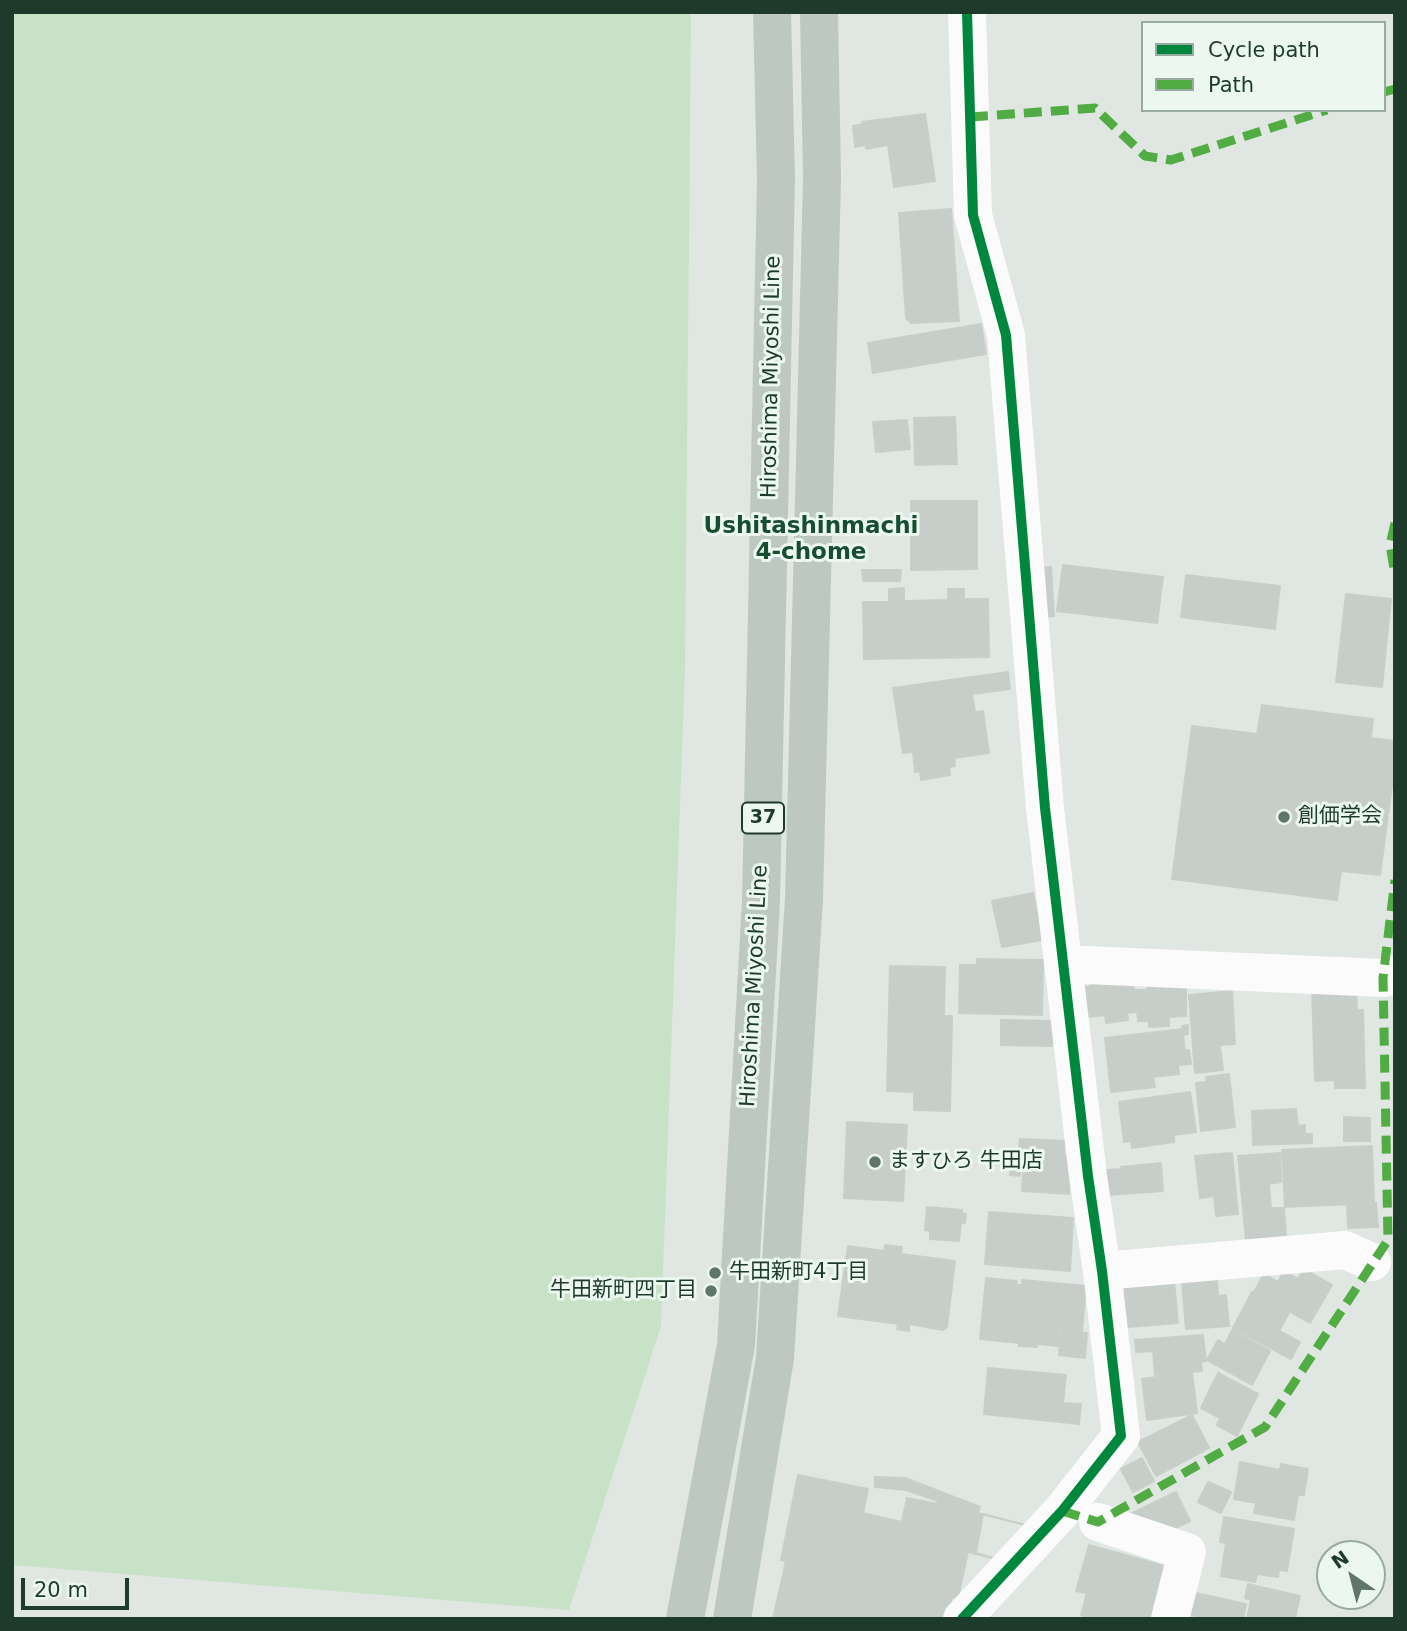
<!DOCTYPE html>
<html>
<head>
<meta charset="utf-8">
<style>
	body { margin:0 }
	#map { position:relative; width:1407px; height:1631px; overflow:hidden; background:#e0e6e1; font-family:"DejaVu Sans",sans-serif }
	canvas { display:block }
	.frame { position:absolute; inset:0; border:14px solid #1d3a2a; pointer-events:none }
	.legend { position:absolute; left:1141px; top:21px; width:245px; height:91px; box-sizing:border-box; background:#ecf7ef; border:2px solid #99aba0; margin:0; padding:9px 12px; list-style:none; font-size:21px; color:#1d3a2a }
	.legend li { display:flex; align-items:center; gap:14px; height:35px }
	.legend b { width:35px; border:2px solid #99aba0 }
	.north { position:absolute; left:1316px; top:1540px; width:70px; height:70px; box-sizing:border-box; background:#ecf7ef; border:2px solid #99aba0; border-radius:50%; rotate:325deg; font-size:19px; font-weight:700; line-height:28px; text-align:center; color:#1d3a2a }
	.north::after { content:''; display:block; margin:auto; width:24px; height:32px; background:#61766a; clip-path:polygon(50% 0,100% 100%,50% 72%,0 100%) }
	.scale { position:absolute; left:21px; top:1578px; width:108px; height:32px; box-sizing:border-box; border:4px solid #1d3a2a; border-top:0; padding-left:9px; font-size:21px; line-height:24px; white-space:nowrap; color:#1d3a2a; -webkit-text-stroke:5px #ecf7ef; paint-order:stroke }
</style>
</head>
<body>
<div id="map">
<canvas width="1407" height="1631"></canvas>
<div class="frame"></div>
<ul class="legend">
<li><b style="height:9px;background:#00873e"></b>Cycle path</li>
<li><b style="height:9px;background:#52ac44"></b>Path</li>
</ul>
<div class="north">N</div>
<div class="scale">20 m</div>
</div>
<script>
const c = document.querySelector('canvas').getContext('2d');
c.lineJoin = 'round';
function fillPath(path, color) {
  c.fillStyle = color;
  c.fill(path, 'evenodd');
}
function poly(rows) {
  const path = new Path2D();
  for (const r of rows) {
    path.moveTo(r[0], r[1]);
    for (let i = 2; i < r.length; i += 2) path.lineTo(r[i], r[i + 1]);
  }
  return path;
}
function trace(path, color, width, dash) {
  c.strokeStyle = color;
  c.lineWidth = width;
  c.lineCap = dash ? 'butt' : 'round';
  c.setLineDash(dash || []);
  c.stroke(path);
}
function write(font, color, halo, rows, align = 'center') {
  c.font = font + ' "DejaVu Sans","Noto Sans JP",sans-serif';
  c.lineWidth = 6;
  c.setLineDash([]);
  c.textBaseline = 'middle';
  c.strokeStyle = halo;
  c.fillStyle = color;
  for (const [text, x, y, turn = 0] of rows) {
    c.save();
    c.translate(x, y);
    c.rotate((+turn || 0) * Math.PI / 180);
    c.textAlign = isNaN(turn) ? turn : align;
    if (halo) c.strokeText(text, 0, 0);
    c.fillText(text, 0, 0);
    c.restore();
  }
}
fillPath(poly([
	[12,12,691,12,685,669,661,1326,569,1610,12,1565]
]), '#c7e2c7');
const building = poly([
	[925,114,935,181,894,187,888,145,866,149,865,145,855,147,853,126,863,124,862,122,925,114],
	[951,209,959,321,911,323,906,318,899,213,951,209],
	[981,324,986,354,873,373,868,343,981,324],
	[955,417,957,464,915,465,914,418,955,417],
	[907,420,910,449,876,452,873,422,907,420],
	[911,501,977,501,977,569,911,570,911,501],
	[1063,565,1163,577,1157,623,1057,611,1063,565],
	[1051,567,1054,616,1042,617,1039,568,1051,567],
	[862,570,901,570,900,581,863,581,862,570],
	[1186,575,1280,586,1275,629,1181,617,1186,575],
	[904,588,904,601,948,600,948,589,964,589,964,599,988,599,989,657,864,659,863,602,889,602,889,589,904,588],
	[1346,594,1391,599,1382,687,1336,682,1346,594],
	[1008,672,1010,689,972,694,975,712,983,711,989,753,954,758,955,766,949,767,950,775,921,780,920,771,915,772,913,752,903,753,893,688,1008,672],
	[1262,705,1373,719,1371,738,1395,741,1395,763,1380,875,1341,871,1337,900,1172,879,1192,726,1257,734,1262,705],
	[1033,893,1042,940,1002,947,992,901,1033,893],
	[977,959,1043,960,1042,1015,959,1013,960,965,977,965,977,959],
	[890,966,945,967,944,1016,952,1016,950,1111,914,1110,914,1092,887,1091,890,966],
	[1091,975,1133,981,1136,1012,1127,1013,1128,1020,1106,1023,1105,1015,1087,1017,1085,987,1092,986,1091,975],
	[1147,980,1186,987,1186,1016,1169,1017,1169,1026,1149,1027,1149,1021,1138,1021,1135,990,1147,990,1147,980],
	[1356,986,1357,1010,1363,1010,1365,1088,1335,1088,1335,1080,1315,1081,1312,987,1356,986],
	[1232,991,1235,1044,1193,1047,1189,995,1232,991],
	[1001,1020,1052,1021,1052,1046,1001,1045,1001,1020],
	[1188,1025,1188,1034,1183,1035,1185,1050,1189,1050,1191,1064,1178,1065,1179,1074,1153,1077,1155,1087,1111,1092,1105,1038,1183,1029,1182,1026,1188,1025],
	[1220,1047,1223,1070,1195,1073,1193,1049,1220,1047],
	[1229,1074,1235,1127,1201,1131,1196,1083,1207,1082,1206,1077,1229,1074],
	[1190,1092,1196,1132,1174,1135,1174,1142,1132,1148,1131,1141,1124,1142,1119,1102,1190,1092],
	[1296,1109,1298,1126,1305,1125,1305,1134,1312,1134,1312,1143,1253,1145,1252,1111,1296,1109],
	[1344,1117,1370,1118,1370,1141,1344,1141,1344,1117],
	[847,1122,907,1125,903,1201,844,1198,847,1122],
	[1020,1139,1065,1141,1064,1154,1071,1155,1069,1194,1022,1191,1024,1157,1018,1157,1020,1139],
	[1372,1146,1374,1203,1285,1207,1282,1150,1372,1146],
	[1232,1153,1238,1214,1216,1216,1214,1196,1200,1198,1195,1156,1232,1153],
	[1280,1153,1281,1182,1269,1184,1271,1208,1284,1208,1286,1236,1246,1241,1238,1156,1280,1153],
	[1012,1162,1021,1163,1020,1176,1010,1175,1012,1162],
	[1161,1163,1163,1191,1108,1195,1106,1170,1122,1169,1121,1167,1161,1163],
	[1376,1203,1378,1227,1348,1228,1347,1205,1376,1203],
	[927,1207,962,1210,962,1213,966,1214,965,1223,961,1223,959,1241,930,1239,930,1231,925,1230,927,1207],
	[989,1212,1073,1218,1070,1271,985,1264,989,1212],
	[885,1245,902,1247,901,1254,955,1261,947,1327,943,1330,909,1324,909,1331,897,1329,898,1324,838,1316,848,1246,884,1251,885,1245],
	[1304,1269,1332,1285,1310,1323,1254,1292,1264,1274,1278,1282,1284,1271,1298,1279,1304,1269],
	[986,1278,1017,1281,1016,1285,1022,1285,1022,1280,1086,1286,1082,1331,1059,1329,1058,1346,1037,1344,1037,1347,1019,1346,1019,1343,980,1339,986,1278],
	[1217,1278,1218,1296,1226,1295,1229,1326,1186,1329,1182,1281,1217,1278],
	[1174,1281,1178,1323,1128,1327,1124,1286,1174,1281],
	[1252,1292,1290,1311,1279,1331,1300,1342,1291,1359,1233,1328,1252,1292],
	[1232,1330,1270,1351,1252,1385,1207,1360,1218,1340,1225,1344,1232,1330],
	[1061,1331,1087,1333,1085,1358,1059,1355,1061,1331],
	[1203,1335,1206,1361,1201,1362,1202,1371,1155,1375,1153,1351,1136,1352,1135,1340,1203,1335],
	[988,1368,1066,1375,1063,1403,1081,1404,1079,1424,984,1414,988,1368],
	[1192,1372,1197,1413,1147,1420,1142,1379,1192,1372],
	[1218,1373,1258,1394,1237,1436,1217,1425,1220,1418,1201,1408,1218,1373],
	[1192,1415,1209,1448,1156,1476,1138,1442,1192,1415],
	[1142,1458,1154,1481,1133,1492,1121,1469,1142,1458],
	[1240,1462,1280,1470,1281,1464,1308,1469,1304,1495,1298,1495,1294,1520,1254,1513,1256,1503,1234,1499,1240,1462],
	[798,1475,868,1489,863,1513,902,1522,907,1498,937,1504,938,1501,906,1490,875,1487,875,1477,905,1478,980,1507,978,1513,1029,1526,1000,1560,968,1552,958,1598,952,1597,948,1619,773,1619,786,1561,781,1560,798,1475],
	[1208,1482,1231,1492,1221,1513,1198,1502,1208,1482],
	[1176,1492,1190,1521,1159,1536,1128,1515,1176,1492],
	[983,1514,1029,1526,1000,1560,976,1553,983,1514],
	[1224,1517,1294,1529,1287,1571,1279,1570,1278,1577,1257,1574,1255,1582,1221,1576,1226,1543,1220,1542,1224,1517],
	[1089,1545,1172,1568,1158,1619,1093,1619,1081,1615,1087,1593,1076,1591,1089,1545],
	[1248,1584,1300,1596,1295,1619,1247,1619,1251,1600,1245,1598,1248,1584],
	[1196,1593,1246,1604,1243,1619,1208,1619,1191,1615,1196,1593]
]);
fillPath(building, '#c7cec9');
trace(building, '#c8cfca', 2);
trace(poly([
	[1063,964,1383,978,1395,975],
	[1102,1271,1345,1250,1372,1262],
	[1098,1522,1187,1552,1170,1619],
	[962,1619,1062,1511,1121,1436,1102,1271,1088,1176,1045,808,1006,335,973,215,967,12]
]), '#fafbfa', 38);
trace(poly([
	[685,1619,736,1345,761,901,776,178,772,12],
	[732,1619,775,1358,804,899,822,178,819,12]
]), '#bec8c2', 38);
trace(poly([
	[1384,92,1395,89],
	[970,117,1095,108,1145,156,1171,160,1327,110],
	[1395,523,1390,545,1395,574],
	[1062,1511,1098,1522,1265,1427,1388,1240,1383,978,1395,880]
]), '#52ac44', 9, [18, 9]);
trace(poly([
	[962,1619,1062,1511,1121,1436,1102,1271,1088,1176,1045,808,1006,335,973,215,967,12]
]), '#00873e', 10);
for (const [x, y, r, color] of [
	[1284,817,7,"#61766a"],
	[875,1162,7,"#61766a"],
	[715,1273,7,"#61766a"],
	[711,1291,7,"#61766a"]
]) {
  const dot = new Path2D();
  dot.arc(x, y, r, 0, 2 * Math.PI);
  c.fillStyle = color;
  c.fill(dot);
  trace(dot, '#ecf7ef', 2.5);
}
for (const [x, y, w] of [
	[763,818,42]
]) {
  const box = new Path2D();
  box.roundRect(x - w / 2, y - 15.5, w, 31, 5);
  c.fillStyle = '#ecf7ef';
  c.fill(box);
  trace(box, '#1d3a2a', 2);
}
write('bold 19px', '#1d3a2a', null, [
	["37",763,818]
]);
write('21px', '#1d3a2a', '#ecf7ef', [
	["Hiroshima Miyoshi Line",772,377,-89],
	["Hiroshima Miyoshi Line",755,986,-87]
]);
write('21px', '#1d3a2a', '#ecf7ef', [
	["創価学会",1298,817],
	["ますひろ 牛田店",889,1162],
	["牛田新町4丁目",729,1273],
	["牛田新町四丁目",697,1291,"right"]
], 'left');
write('bold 23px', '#174e32', '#ecf7ef', [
	["Ushitashinmachi",811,527],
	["4-chome",811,553]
]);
</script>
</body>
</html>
